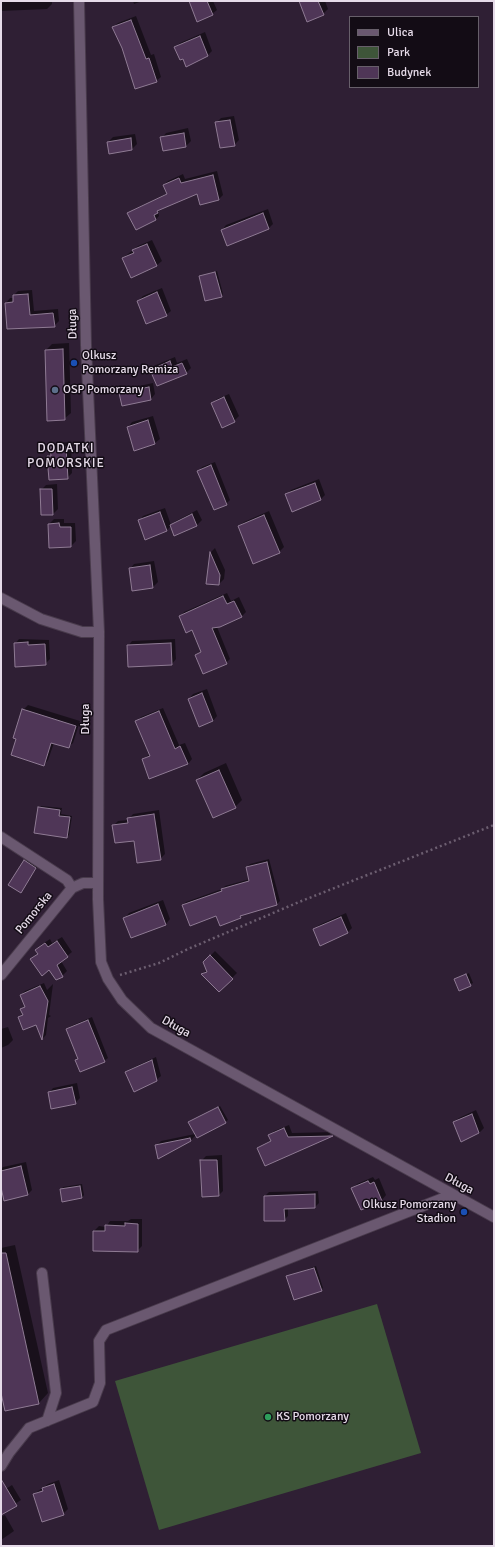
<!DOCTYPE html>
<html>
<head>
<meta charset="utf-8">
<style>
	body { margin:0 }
	#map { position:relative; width:495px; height:1547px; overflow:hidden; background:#2f1f34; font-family:Signika,sans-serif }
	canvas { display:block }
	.frame { position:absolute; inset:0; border:2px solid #e6dbe9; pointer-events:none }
	.legend { position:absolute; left:349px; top:16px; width:130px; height:72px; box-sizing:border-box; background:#130c15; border:1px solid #675f6a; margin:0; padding:5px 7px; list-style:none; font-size:12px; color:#e6dbe9 }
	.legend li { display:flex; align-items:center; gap:8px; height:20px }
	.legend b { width:20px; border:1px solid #675f6a }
</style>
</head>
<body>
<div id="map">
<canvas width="495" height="1547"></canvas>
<div class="frame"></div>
<ul class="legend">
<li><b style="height:5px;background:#6a5870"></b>Ulica</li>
<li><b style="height:11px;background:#3e5539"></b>Park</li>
<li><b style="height:11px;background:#4f3657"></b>Budynek</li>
</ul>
</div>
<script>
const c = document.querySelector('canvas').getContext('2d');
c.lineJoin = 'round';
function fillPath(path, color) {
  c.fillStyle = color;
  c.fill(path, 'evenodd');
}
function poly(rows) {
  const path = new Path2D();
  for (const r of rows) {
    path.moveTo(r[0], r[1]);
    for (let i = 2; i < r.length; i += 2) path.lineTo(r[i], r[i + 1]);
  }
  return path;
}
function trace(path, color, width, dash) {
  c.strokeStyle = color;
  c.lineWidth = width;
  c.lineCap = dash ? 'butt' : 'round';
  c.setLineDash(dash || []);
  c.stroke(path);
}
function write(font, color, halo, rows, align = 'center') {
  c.font = font + ' Signika,sans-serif';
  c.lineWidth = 3;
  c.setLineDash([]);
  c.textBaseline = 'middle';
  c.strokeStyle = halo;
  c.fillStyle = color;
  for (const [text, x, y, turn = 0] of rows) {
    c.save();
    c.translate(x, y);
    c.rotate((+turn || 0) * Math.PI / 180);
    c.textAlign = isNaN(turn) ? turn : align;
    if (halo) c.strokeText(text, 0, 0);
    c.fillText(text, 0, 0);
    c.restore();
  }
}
fillPath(poly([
	[377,1304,421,1453,159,1530,115,1381]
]), '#3e5539');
fillPath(poly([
	[1,1,52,1,52,4,47,9,1,11],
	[133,1,142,1,134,4],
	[190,1,213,1,217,10,212,14],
	[300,1,325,1,328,9,323,14],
	[136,16,151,55,154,54,161,77,156,81,123,48,113,27,118,23],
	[205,32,212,51,208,55,176,47,180,43],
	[234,116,239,140,234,145,216,123,221,118],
	[188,128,191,141,186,146,164,150,162,138,166,133],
	[135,134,137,144,132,149,110,153,108,142,113,137],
	[217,171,223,195,219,199,198,192,162,208,158,212,159,216,156,219,129,214,133,210,168,193,164,185,168,181,183,174,185,179],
	[268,209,273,224,269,228,227,244,222,230,226,225],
	[152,240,162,261,157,265,131,277,123,258,138,246],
	[217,271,223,294,221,296,200,276],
	[162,288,171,311,166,315,138,301,143,296],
	[32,290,34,311,58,309,59,321,54,326,8,328,6,303,10,298,14,298,14,295,18,291],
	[69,343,71,413,64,419,46,350,52,344],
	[175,357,177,363,187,359,191,368,186,373,151,370,156,365],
	[153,383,155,394,151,399,120,394,125,389],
	[229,394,239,416,234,421,212,404,217,399],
	[153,416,160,439,155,443,135,450,128,427,132,422],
	[71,442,72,473,67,478,48,456,52,453,51,448,56,443],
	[215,462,230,500,226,504,199,471,202,467],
	[319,479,325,495,321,499,286,495,291,490],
	[57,484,58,509,53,514,41,490,46,485],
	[165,508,171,525,176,521,197,510,202,520,197,525,175,534,171,526,167,530,146,539,139,521,143,516],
	[269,511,284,547,279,552,239,526,244,522],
	[54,519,64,519,64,523,75,523,76,541,71,546,49,524],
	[215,548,225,570,224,579,219,584,207,583,211,552],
	[154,561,158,582,153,587,133,590,130,569,134,564],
	[227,593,231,601,239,597,246,612,241,617,217,627,230,659,226,663,196,655,201,651,193,629,180,617,184,612],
	[19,639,49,640,50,659,45,664,15,644],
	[175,639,176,659,172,664,128,646,132,641],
	[207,689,217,716,213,721,189,699,193,694],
	[28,705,80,721,73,743,68,747,54,743,48,760,44,765,23,710],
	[163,708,179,745,185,743,192,759,188,764,143,759,150,754,136,722,141,717],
	[226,763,242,800,235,807,197,780,204,773],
	[41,806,62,808,61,814,72,816,69,835,67,837,39,808],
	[159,810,165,854,160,859,113,826,118,821,128,820,133,814],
	[29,856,40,863,20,891,10,885],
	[269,859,280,901,277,904,243,914,240,917,217,915,183,905,186,902,222,889,225,886,250,879,247,867,250,864],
	[163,900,170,919,166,924,132,937,125,918,129,913],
	[346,913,352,928,348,932,314,930,319,925],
	[62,937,72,952,61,961,67,971,62,976,31,959,39,953,36,950,41,945,50,939,52,943],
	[215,951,237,973,219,991,202,974,207,970,204,962],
	[469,973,473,983,459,990,455,980],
	[44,983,47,990,53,984,49,1015,51,1016,48,1018,46,1035,43,1038,37,1024,19,1018,23,1013,34,1008,21,995,25,991],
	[92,1017,108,1058,104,1061,76,1060,78,1058,67,1029,71,1026],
	[8,1027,13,1040,8,1045,1,1048,1,1029],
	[156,1057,161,1076,156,1080,126,1073,130,1069],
	[77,1083,80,1098,75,1103,49,1093,53,1088],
	[220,1106,228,1120,225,1122,196,1135,190,1141,156,1146,161,1141,195,1134,189,1122],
	[476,1110,484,1128,479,1133,461,1140,454,1122,459,1118],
	[289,1125,292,1133,335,1132,266,1165,258,1148,271,1140,270,1136,274,1131],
	[222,1155,223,1191,219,1195,201,1161,206,1156],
	[26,1162,32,1190,27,1195,1,1183,1,1169,3,1167],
	[373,1177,375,1180,379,1178,386,1195,382,1200,362,1209,353,1188,357,1184],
	[82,1184,84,1195,82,1198,61,1190,63,1187],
	[318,1191,319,1203,315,1207,288,1208,288,1216,284,1220,265,1196,269,1192],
	[131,1219,142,1219,142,1246,137,1251,94,1231,99,1226,106,1227,110,1221,128,1221],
	[15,1245,48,1393,39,1403,6,1410,1,1388,1,1248],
	[316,1266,323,1288,321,1290,287,1277],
	[59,1480,68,1509,63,1514,34,1494,48,1484],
	[47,1489,39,1494,39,1491],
	[12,1485,21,1500,1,1513,1,1492],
	[5,1515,14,1531,1,1540,1,1517]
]), '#0007');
const building = poly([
	[189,1,207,1,213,15,197,22,189,1],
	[299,1,318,1,324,15,307,22,299,1],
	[131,20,146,59,149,58,157,82,135,89,122,48,112,27,131,20],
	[200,36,208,56,186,67,183,59,180,60,174,47,200,36],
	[230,120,235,146,220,148,215,122,230,120],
	[184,133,186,147,163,151,160,137,184,133],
	[131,138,132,150,109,154,107,142,131,138],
	[213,175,219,200,200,205,197,194,157,211,158,213,154,215,156,220,136,230,127,213,167,194,163,185,179,178,181,183,213,175],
	[263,213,269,229,227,246,221,230,263,213],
	[147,244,157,266,131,278,122,258,134,253,132,250,147,244],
	[215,272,222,297,205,301,199,276,215,272],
	[157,292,167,316,146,324,137,301,157,292],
	[28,294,30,315,53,313,55,327,7,329,5,303,13,302,13,295,28,294],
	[63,349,65,420,47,421,45,350,63,349],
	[170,361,172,367,182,363,187,374,157,386,150,370,170,361],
	[149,387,151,400,122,406,119,393,149,387],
	[224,397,235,422,222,428,211,403,224,397],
	[148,420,155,444,134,451,127,427,148,420],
	[50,447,66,447,68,479,49,480,47,456,51,456,50,447],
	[211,465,227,505,214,510,197,471,211,465],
	[315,483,321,500,292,512,285,494,315,483],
	[40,489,52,489,53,515,41,515,40,489],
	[160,512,167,531,145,540,138,520,160,512],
	[192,514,197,526,174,536,170,525,192,514],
	[264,515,280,553,253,564,238,526,264,515],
	[59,523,60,527,71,527,71,547,49,548,48,524,59,523],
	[210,552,220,575,219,585,206,584,210,552],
	[150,565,153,588,132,591,129,568,150,565],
	[223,596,227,604,234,601,242,617,220,627,212,628,227,664,203,674,195,655,201,652,192,630,186,633,179,616,223,596],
	[28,642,28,645,45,644,46,665,15,667,14,643,28,642],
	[171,643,172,665,128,667,127,645,171,643],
	[202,693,213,721,199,727,188,699,202,693],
	[22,709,76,726,69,748,51,743,44,766,11,755,16,739,13,738,22,709],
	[159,711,175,749,180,746,188,764,149,779,142,759,150,756,135,721,159,711],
	[219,770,236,808,213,818,196,780,219,770],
	[38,807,60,810,59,816,70,817,67,838,34,833,38,807],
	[154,814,161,860,137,863,134,841,115,843,112,825,128,823,127,818,154,814],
	[24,860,36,868,21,893,8,885,24,860],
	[267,862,277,905,240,916,241,918,220,926,216,916,190,926,182,905,222,891,221,889,249,881,246,867,267,862],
	[158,904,166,925,131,938,123,918,158,904],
	[341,917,348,933,320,946,313,929,341,917],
	[57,941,68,957,57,965,63,977,56,980,49,970,42,976,30,959,38,954,35,950,45,943,48,947,57,941],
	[210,955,233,979,219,992,201,974,207,972,203,962,210,955],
	[466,974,471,986,459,991,454,979,466,974],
	[40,986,48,1001,42,1040,36,1025,23,1030,18,1017,23,1015,20,1009,25,1007,20,995,40,986],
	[88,1020,105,1062,80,1072,75,1060,78,1059,66,1029,88,1020],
	[152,1060,157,1081,134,1092,125,1072,152,1060],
	[72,1087,76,1104,51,1109,48,1092,72,1087],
	[218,1107,226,1123,197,1138,188,1122,218,1107],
	[472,1114,479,1133,461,1142,453,1122,472,1114],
	[284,1128,288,1137,333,1136,265,1166,257,1148,271,1141,268,1135,284,1128],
	[190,1138,191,1141,158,1159,155,1145,190,1138],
	[200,1160,217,1160,219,1196,202,1197,200,1160],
	[21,1166,28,1195,4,1201,1,1187,1,1171,21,1166],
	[368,1181,370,1184,374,1182,382,1201,361,1210,351,1188,368,1181],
	[80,1186,82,1198,62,1202,60,1189,80,1186],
	[315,1194,315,1208,284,1209,285,1221,264,1221,264,1196,315,1194],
	[125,1223,138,1224,138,1252,93,1251,93,1231,105,1231,105,1225,125,1226,125,1223],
	[1,1253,6,1253,39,1404,5,1411,1,1393,1,1253],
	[314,1268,322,1291,294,1300,286,1276,314,1268],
	[1,1479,17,1506,1,1515,1,1479],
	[54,1484,64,1515,42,1522,33,1494,43,1491,42,1488,54,1484]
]);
fillPath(building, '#4f3657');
trace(building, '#8f7b94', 1);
const minor = poly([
	[79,1,86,345,99,632,98,899,101,962,108,979,122,1000,151,1028,494,1217],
	[1,598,41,619,82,632,99,632],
	[1,837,67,880,72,888],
	[1,975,72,888,83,883,98,883],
	[42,1273,56,1393,47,1421],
	[1,1466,9,1453,29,1428,93,1402,100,1383,99,1341,106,1330,451,1195]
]);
trace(minor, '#493b4c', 12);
trace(poly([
	[120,975,159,963,188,949,299,902,494,825]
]), '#6c5e70', 2.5, [2, 3]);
trace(minor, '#6a5870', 10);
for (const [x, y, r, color] of [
	[74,363,4,"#1a4fb4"],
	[55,390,4,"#5c6f8a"],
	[464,1212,4,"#1a4fb4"],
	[268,1417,4,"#2e9e5b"]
]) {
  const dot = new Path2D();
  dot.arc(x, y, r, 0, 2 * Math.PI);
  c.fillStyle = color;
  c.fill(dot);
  trace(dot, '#130c15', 1.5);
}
write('12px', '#e6dbe9', '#130c15', [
	["Długa",73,324,-91],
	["Długa",86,719,-90],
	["Pomorska",34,913,-51],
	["Długa",176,1027,29],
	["Długa",459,1184,28]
]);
write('12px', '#e6dbe9', '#130c15', [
	["Olkusz",82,356],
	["Pomorzany Remiza",82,370],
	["OSP Pomorzany",63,390],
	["Olkusz Pomorzany",456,1205,"right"],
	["Stadion",456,1219,"right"],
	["KS Pomorzany",276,1417]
], 'left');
c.letterSpacing = '1px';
write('13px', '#e6dbe9', '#130c15', [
	["DODATKI",66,449],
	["POMORSKIE",66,464]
]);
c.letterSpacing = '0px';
</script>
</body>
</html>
